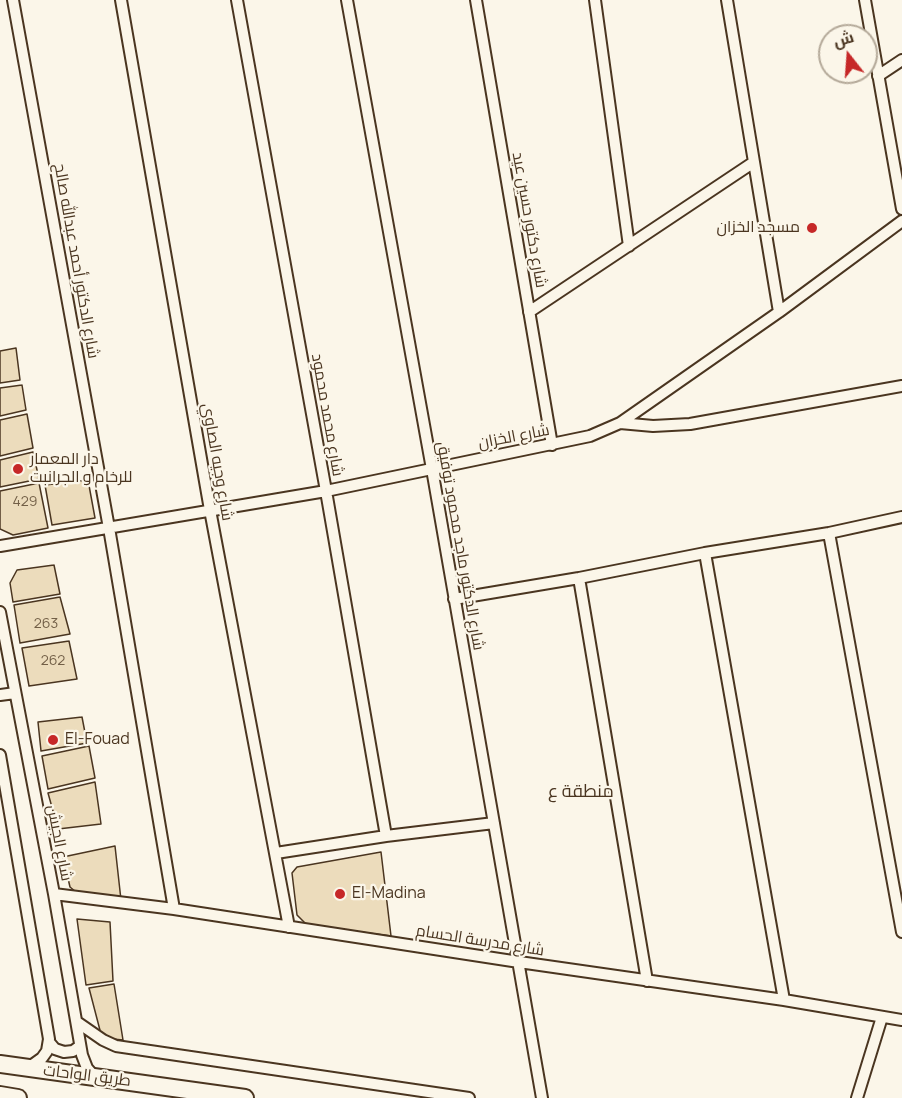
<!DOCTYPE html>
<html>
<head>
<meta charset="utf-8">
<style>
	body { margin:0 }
	#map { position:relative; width:902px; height:1098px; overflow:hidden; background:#fbf6e9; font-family:Manrope,Cairo,sans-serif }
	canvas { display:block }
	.north { position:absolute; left:818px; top:24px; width:60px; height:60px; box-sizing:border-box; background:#fbf6e9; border:2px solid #b4a999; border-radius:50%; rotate:343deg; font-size:16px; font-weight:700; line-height:24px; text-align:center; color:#4a3520 }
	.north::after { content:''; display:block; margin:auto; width:21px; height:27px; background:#c62828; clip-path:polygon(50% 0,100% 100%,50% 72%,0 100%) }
</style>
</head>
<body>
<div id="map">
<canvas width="902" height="1098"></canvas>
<div class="north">ش</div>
</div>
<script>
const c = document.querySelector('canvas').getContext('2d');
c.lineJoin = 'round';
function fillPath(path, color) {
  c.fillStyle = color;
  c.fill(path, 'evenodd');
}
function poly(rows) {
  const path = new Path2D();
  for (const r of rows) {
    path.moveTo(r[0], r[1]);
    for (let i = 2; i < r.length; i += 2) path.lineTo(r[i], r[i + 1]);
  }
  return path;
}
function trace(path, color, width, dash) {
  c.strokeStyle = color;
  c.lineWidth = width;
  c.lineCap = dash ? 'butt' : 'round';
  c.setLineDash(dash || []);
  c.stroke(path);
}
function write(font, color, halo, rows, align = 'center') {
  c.font = font + ' Manrope,Cairo,sans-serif';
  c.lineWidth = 4.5;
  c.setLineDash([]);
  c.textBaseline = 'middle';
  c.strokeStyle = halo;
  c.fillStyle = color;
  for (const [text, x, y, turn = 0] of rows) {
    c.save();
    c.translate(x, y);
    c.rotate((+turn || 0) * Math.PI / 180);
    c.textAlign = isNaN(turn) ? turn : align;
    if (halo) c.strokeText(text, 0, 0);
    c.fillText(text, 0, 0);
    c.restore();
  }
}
const building = poly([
	[16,348,20,380,0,383,0,351,16,348],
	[22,385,26,410,0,416,0,388,22,385],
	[27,414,33,448,0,456,0,420,27,414],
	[33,452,39,479,0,487,0,460,33,452],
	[88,480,95,518,52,525,45,485,88,480],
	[39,483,48,528,13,535,0,529,0,491,39,483],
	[54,565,60,594,13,602,10,583,17,570,54,565],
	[60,597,70,634,20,643,14,605,60,597],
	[69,641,77,679,29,686,22,648,69,641],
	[82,717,87,743,41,751,38,722,82,717],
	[89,746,95,778,48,789,42,756,89,746],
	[95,782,101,824,58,829,48,793,95,782],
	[115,846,121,900,83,898,70,887,63,857,115,846],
	[381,852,391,936,307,925,297,915,292,873,297,867,381,852],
	[77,919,110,922,113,981,86,985,77,919],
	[114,984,123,1040,102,1038,89,988,114,984]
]);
fillPath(building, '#ecdcbc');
trace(building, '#4a3520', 1.5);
const minor = poly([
	[13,0,109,528,174,909],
	[121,0,210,510,289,927],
	[237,0,326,491,386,836],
	[347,0,432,469,542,1098],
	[476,0,552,445],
	[595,0,629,246],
	[727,0,779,312],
	[865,0,902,209],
	[878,76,902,60],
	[529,312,754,162],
	[620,423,653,426,690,424,902,386],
	[829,533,902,932],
	[0,546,326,491,590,436,620,423,779,312,902,221],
	[705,553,784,1000],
	[579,578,647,981],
	[454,599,579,578,705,553,829,533,902,517],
	[0,612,54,894,82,1055,87,1068,94,1076],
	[0,695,15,693],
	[0,755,49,1039,47,1051,42,1058,28,1068],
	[276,853,386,836,494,823],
	[54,894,174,909,519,962,784,1000,902,1020],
	[77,1022,103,1040,116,1046,469,1098],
	[49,1042,55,1049,64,1052,73,1051,80,1046],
	[857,1098,882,1017]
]);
const highway = poly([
	[0,1064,245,1098],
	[0,1095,18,1098]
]);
trace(minor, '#4a3520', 14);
trace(highway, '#4a3520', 20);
trace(minor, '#fbf6e9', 10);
trace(highway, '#fbf6e9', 16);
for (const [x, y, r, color] of [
	[812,228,6,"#c62828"],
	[18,469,6,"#c62828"],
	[53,740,6,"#c62828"],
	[340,894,6,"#c62828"]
]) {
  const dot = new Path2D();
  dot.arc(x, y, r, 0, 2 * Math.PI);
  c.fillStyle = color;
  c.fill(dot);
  trace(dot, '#fbf6e9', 2);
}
write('14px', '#725f47', null, [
	["429",25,502],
	["263",46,624],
	["262",53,661]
]);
write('16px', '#4a3520', '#fbf6e9', [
	["شارع دكتور حسين عيد",529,220,80],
	["شارع الدكتور أحمد عبدالله صالح",76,261,80],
	["شارع محمد محمود",327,415,80],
	["شارع الخزان",514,437,-11],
	["شارع وجيه الصاوي",217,462,80],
	["شارع الدكتور ماجد محمود توفيق",460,546,80],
	["شارع الجيش",59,843,79],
	["شارع مدرسة الحسام",480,941,9],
	["طريق الواحات",87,1076,7]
]);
write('16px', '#4a3520', '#fbf6e9', [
	["مسجد الخزان",800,228,"right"],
	["دار المعمار",30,460],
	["للرخام و الجرانبت",30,478],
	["El-Fouad",65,740],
	["El-Madina",352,894]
], 'left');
write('18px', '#4a3520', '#fbf6e9', [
	["منطقة ع",581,792]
]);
</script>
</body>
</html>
